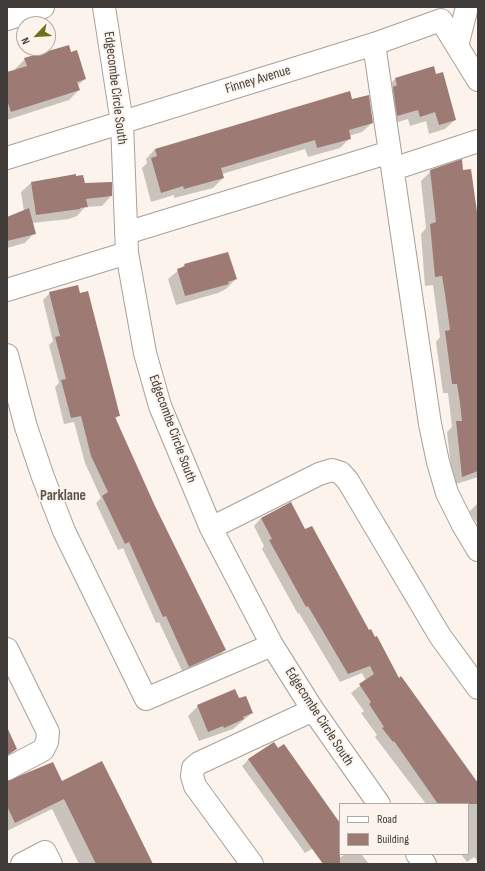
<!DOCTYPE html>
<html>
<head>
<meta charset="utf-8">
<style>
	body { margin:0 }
	#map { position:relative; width:485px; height:871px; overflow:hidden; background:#fcf4ec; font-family:"Sofia Sans Condensed",sans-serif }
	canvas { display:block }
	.frame { position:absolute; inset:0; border:8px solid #3f3c39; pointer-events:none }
	.legend { position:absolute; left:339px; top:803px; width:130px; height:52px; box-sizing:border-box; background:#fcf4ec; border:1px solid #b0aaa4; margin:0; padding:5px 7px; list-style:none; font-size:12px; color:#3f3c39 }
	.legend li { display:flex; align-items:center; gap:8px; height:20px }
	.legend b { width:20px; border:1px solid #b0aaa4 }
	.north { position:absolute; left:16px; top:16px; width:40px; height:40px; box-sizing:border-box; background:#fcf4ec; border:1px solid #b0aaa4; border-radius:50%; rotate:245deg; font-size:11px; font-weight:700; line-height:16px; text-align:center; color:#3f3c39 }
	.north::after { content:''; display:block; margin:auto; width:14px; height:18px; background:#6a741f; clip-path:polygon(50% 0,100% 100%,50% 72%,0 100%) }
</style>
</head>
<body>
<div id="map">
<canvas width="485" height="871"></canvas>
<div class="frame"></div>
<ul class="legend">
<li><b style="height:5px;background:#fff"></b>Road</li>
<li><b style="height:11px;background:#9e7a75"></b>Building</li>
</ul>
<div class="north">N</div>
</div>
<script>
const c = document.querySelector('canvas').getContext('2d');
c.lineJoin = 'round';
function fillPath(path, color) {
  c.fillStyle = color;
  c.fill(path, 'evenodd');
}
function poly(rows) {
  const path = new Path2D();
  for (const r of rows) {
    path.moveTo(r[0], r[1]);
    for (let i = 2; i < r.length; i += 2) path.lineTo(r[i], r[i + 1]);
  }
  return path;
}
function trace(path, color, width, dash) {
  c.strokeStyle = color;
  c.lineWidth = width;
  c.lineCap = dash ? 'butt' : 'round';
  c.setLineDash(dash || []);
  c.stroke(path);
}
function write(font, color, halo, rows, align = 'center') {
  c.font = font + ' "Sofia Sans Condensed",sans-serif';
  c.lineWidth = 4;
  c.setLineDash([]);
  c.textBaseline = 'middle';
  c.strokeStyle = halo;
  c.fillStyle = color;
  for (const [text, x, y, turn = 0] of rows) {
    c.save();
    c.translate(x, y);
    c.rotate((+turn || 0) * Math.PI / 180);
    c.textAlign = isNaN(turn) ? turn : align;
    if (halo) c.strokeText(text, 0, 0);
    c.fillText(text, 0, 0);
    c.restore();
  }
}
fillPath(poly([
	[25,59,85,79,77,86,79,90,69,100,7,120,7,74,16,71,15,69],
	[396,78,455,120,445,129,429,134,426,121,410,126,408,119,388,125,386,88],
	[352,100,372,123,362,132,349,136,350,138,340,148,308,157,305,149,222,174,223,178,213,188,174,198,174,195,151,202,142,168,147,163,146,159,155,149],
	[431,171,462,171,478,228,478,477,453,485,447,432,452,427,448,393,443,393,436,342,440,337,433,285,425,286,421,234,426,228,421,181],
	[31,183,84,184,111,196,102,206,85,207,77,216,69,219,32,223,34,233,25,243,7,248,7,218,24,212,21,192],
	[185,265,236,279,226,289,218,293,176,305,168,279],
	[50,293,119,415,115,420,154,506,225,650,218,657,183,673,159,622,156,623,123,548,118,550,96,503,101,498,85,463,74,422,64,424,55,387,59,383,49,345,53,341,43,300],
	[478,503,478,524,469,512],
	[261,518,305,531,398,679,478,788,478,862,474,857,467,862,461,854,468,854,468,804,426,804,375,737,377,735,361,713,364,711,351,693,366,681,362,673,340,682,299,613,298,614,262,549,264,546,254,526],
	[198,706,252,713,233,729,199,741,188,716],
	[7,730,16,749,7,758],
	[274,743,340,824,340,832,337,835,305,853,242,766,248,760],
	[7,782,62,782,152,864,79,864,52,809,7,831],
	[345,854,361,854,369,864,331,864]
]), '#0003');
fillPath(poly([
	[69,45,71,52,77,50,86,79,77,82,80,90,11,112,7,100,7,72,27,66,24,58],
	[434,66,436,74,443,72,456,120,439,125,435,112,420,117,418,110,397,116,393,87,397,85,395,78],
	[350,91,352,99,369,95,373,123,349,130,351,139,317,148,315,140,298,145,221,168,224,178,184,189,183,186,161,193,151,158,157,156,155,149],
	[462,159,463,170,471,169,478,219,478,471,462,477,456,421,462,421,460,403,457,384,452,384,445,331,450,330,445,294,442,276,435,277,430,224,436,222,430,170],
	[76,174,76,176,83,175,85,183,112,182,112,196,86,199,88,207,80,208,80,209,36,215,31,182],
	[29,208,36,234,7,241,7,217],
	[228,252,237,279,228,282,229,284,185,296,177,269,185,266,184,264],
	[78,285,80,293,88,291,120,416,115,417,155,506,226,650,189,667,166,616,163,617,129,542,125,544,102,496,108,492,91,456,81,416,71,418,61,380,66,379,55,337,60,336,49,292],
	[291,502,305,529,312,526,369,630,371,629,375,637,377,636,399,678,401,676,478,783,478,804,438,804,394,741,393,742,382,728,384,727,369,704,371,702,359,684,374,674,370,666,348,674,308,606,306,607,269,540,272,539,261,518],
	[235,689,239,698,246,696,253,713,243,717,244,719,224,728,223,726,208,732,197,705],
	[7,727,17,749,7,755],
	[274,742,278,748,284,744,340,823,340,864,323,864,248,759],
	[102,761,122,801,153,864,96,864,64,799,15,823,7,806,7,781,53,762,62,781]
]), '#9e7a75');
const minor = poly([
	[104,7,122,123,127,253,145,353,160,406,211,528,272,645,313,710,379,804],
	[7,19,43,7],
	[374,44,430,424,438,462,447,493,463,525,478,550],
	[457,46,467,7],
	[7,158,374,44,441,20,478,80],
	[393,169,478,141],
	[126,233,390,152],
	[7,290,127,253],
	[7,355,26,427,43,477,64,531,146,699,272,645],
	[211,528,319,474,332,470,341,473,348,481,440,636,478,688],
	[7,649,48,732,47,742,43,750,7,769],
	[417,854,425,864],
	[22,864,45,852,51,864],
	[252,864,195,786,192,776,193,768,199,763,313,710]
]);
trace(minor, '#a8a098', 24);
trace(minor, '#fff', 22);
write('14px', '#3f3c39', '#fcf4ec', [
	["Finney Avenue",258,80,-17],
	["Edgecombe Circle South",115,88,83],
	["Edgecombe Circle South",172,429,70],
	["Edgecombe Circle South",319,717,57]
]);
write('bold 15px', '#5b544d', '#fcf4ec', [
	["Parklane",63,496]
]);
</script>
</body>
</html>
